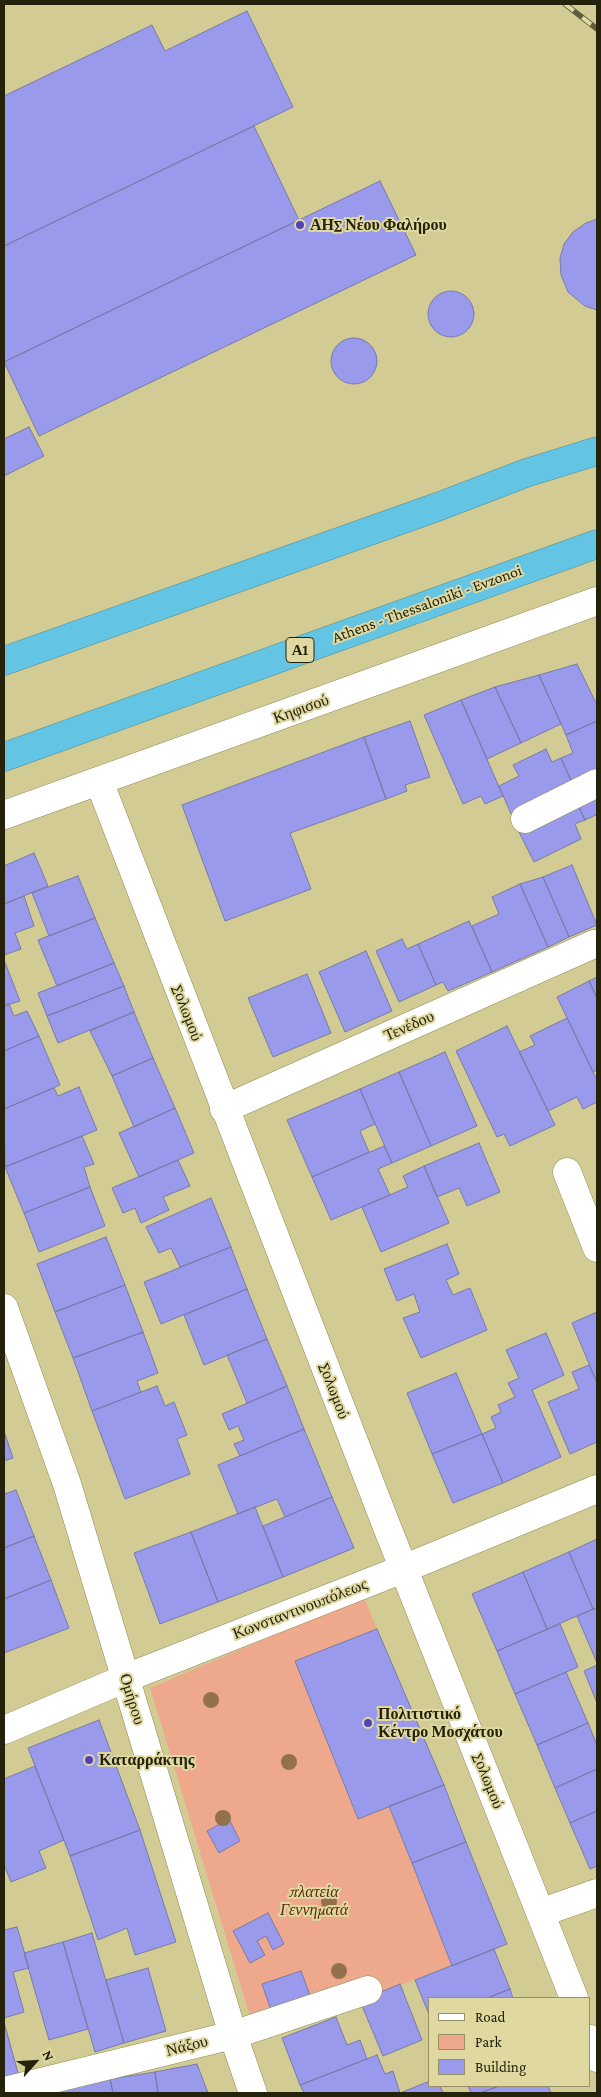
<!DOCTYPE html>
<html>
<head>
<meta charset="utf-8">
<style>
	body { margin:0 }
	#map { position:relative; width:601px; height:2097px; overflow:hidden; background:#d2cc94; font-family:"Crimson Pro",serif }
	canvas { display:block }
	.frame { position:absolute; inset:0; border:5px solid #25220c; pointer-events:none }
	.legend { position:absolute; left:428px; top:1997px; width:162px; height:90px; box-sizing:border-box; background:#dfd9a1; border:1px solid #959065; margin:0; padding:6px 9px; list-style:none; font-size:15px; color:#25220c }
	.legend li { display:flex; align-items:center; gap:10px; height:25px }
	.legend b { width:25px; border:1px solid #959065 }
	.north { position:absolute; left:10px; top:2037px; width:50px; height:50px; -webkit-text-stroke:4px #dfd9a1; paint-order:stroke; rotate:64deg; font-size:14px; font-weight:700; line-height:20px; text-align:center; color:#25220c }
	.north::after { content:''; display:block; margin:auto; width:18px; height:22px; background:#25220c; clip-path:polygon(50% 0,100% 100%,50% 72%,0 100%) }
</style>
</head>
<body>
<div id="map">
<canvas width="601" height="2097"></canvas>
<div class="frame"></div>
<ul class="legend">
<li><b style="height:6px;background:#fff"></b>Road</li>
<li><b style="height:14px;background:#eea98d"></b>Park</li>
<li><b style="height:14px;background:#999aeb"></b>Building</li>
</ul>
<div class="north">N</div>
</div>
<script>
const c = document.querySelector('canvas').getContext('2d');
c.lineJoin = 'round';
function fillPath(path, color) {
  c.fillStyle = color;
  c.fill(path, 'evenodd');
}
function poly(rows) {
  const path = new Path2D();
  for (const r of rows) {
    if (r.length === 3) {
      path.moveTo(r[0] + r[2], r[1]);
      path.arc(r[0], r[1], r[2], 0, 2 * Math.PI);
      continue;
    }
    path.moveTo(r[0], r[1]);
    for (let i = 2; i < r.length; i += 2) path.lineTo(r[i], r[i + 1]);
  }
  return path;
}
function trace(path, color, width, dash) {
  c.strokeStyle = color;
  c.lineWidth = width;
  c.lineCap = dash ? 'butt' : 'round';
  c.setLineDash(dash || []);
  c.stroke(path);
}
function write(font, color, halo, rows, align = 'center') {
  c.font = font + ' "Crimson Pro",serif';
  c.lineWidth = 4;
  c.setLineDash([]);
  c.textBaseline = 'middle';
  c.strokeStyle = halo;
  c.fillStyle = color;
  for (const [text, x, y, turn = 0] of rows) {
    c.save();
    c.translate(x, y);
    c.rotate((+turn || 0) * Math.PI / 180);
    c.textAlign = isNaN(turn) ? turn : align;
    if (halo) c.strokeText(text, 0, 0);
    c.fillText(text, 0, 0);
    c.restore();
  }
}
fillPath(poly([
	[364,1597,377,1629,295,1661,357,1818,389,1806,452,1966,376,1994,252,2023,150,1688]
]), '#eea98d');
const building = poly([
	[247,11,293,107,4,246,4,96,152,25,165,51,247,11],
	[254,126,299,220,4,362,4,246,254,126],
	[380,181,416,255,39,436,4,362,380,181],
	[597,219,597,310,585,306,568,292,561,275,560,258,564,244,573,232,586,223,597,219],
	[451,314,23],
	[354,361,23],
	[29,427,44,456,4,476,4,439,29,427],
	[577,664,597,705,597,721,566,735,539,675,577,664],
	[539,675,561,724,521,743,495,687,539,675],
	[495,687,521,743,487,759,461,700,495,687],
	[461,700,503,796,485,804,481,796,463,804,424,715,461,700],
	[410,721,430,777,405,785,407,791,386,799,364,737,410,721],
	[597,721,597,773,573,785,561,758,573,753,566,735,597,721],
	[364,737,386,799,290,833,311,889,225,921,182,805,364,737],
	[546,749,552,762,561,758,573,785,511,814,499,786,519,776,513,765,546,749],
	[597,792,597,818,596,815,585,820,576,801,597,792],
	[576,801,585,820,575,824,581,839,534,862,518,830,576,801],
	[34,853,48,886,4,904,4,866,34,853],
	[572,865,597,925,569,937,543,877,572,865],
	[78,876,95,918,49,936,32,893,78,876],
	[543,877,569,937,548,947,520,884,543,877],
	[520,884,548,947,492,972,472,926,499,914,492,897,520,884],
	[24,896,34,926,15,933,21,949,4,955,4,904,24,896],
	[95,918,114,963,57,986,38,940,95,918],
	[469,921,492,972,448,991,443,982,436,985,418,944,469,921],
	[402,939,407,949,418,944,436,985,399,1002,376,951,402,939],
	[366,951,392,1011,345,1032,319,972,366,951],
	[4,960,20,1001,4,1006,4,960],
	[114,963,124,986,47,1016,38,993,114,963],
	[307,974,331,1033,273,1057,248,998,307,974],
	[597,977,597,998,589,981,597,977],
	[589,981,597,998,597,1070,593,1072,557,997,589,981],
	[124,986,134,1012,58,1043,47,1016,124,986],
	[9,1004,14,1016,27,1011,39,1036,4,1051,4,1006,9,1004],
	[134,1012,153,1058,112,1076,90,1031,134,1012],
	[567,1018,597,1080,597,1102,583,1109,577,1097,548,1111,519,1052,535,1045,530,1036,567,1018],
	[507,1026,555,1125,510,1146,504,1134,497,1137,456,1051,507,1026],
	[39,1036,60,1085,4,1109,4,1051,39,1036],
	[445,1052,477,1126,431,1146,399,1072,445,1052],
	[153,1058,175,1108,134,1127,112,1076,153,1058],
	[399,1072,431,1146,392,1163,360,1089,399,1072],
	[79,1087,97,1130,5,1167,4,1109,54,1088,58,1096,79,1087],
	[360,1089,375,1124,360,1131,369,1152,312,1177,287,1120,360,1089],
	[175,1108,194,1153,139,1177,119,1133,175,1108],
	[82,1136,94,1164,84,1167,90,1187,24,1213,5,1167,82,1136],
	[479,1143,500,1192,467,1206,459,1188,437,1197,424,1166,479,1143],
	[384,1146,392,1163,378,1169,390,1195,331,1220,312,1177,384,1146],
	[178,1160,190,1186,163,1197,169,1210,141,1223,135,1208,123,1213,112,1188,178,1160],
	[424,1166,449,1223,381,1252,362,1207,408,1187,403,1176,424,1166],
	[90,1187,105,1226,39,1252,24,1213,90,1187],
	[211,1198,231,1247,180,1267,171,1248,159,1253,146,1227,211,1198],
	[106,1237,125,1285,55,1312,37,1264,106,1237],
	[447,1244,459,1274,446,1280,453,1295,470,1288,487,1330,421,1358,403,1318,420,1312,414,1294,397,1301,384,1269,447,1244],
	[231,1247,247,1289,161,1324,144,1282,231,1247],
	[125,1285,143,1332,73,1358,55,1312,125,1285],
	[247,1289,267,1339,204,1365,184,1315,247,1289],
	[597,1312,597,1377,595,1378,572,1323,597,1312],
	[143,1332,158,1373,137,1381,141,1392,92,1411,73,1358,143,1332],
	[546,1333,564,1375,532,1390,561,1457,503,1483,482,1434,496,1428,491,1417,501,1412,498,1405,515,1397,508,1383,519,1378,506,1350,546,1333],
	[267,1339,287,1386,247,1403,227,1355,267,1339],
	[589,1365,597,1383,597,1442,570,1454,548,1402,579,1389,572,1372,589,1365],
	[456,1373,482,1434,432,1454,407,1393,456,1373],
	[157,1386,165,1406,174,1402,187,1435,177,1439,190,1474,125,1499,92,1411,157,1386],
	[287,1386,304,1429,240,1456,234,1444,244,1440,238,1426,229,1430,222,1414,287,1386],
	[304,1429,332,1497,285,1517,277,1499,238,1514,218,1465,304,1429],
	[4,1431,13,1458,4,1461,4,1431],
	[482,1434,503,1483,453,1503,432,1454,482,1434],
	[16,1490,34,1536,4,1548,4,1494,16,1490],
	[332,1497,354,1548,283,1577,263,1526,332,1497],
	[255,1507,283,1577,218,1602,191,1532,255,1507],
	[191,1532,218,1602,160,1624,134,1553,191,1532],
	[34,1536,51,1580,4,1599,4,1548,34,1536],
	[597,1539,597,1608,593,1609,569,1552,597,1539],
	[569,1552,593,1609,547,1629,523,1572,569,1552],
	[523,1572,547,1629,497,1651,472,1594,523,1572],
	[51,1580,69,1628,4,1653,4,1599,51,1580],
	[597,1608,597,1663,577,1616,597,1608],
	[560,1624,578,1667,515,1694,497,1651,560,1624],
	[377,1629,444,1785,358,1819,295,1661,377,1629],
	[597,1665,597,1703,584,1671,597,1665],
	[566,1672,588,1723,537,1745,515,1694,566,1672],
	[99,1720,140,1830,70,1856,28,1748,99,1720],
	[588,1723,597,1745,597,1769,555,1788,537,1745,588,1723],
	[35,1766,64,1840,39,1851,46,1868,11,1882,4,1865,4,1779,35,1766],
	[597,1769,597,1811,570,1823,555,1788,597,1769],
	[444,1785,466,1842,412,1863,389,1806,444,1785],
	[597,1811,597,1866,590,1869,570,1823,597,1811],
	[229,1819,240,1841,219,1853,207,1831,229,1819],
	[140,1830,176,1942,135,1955,127,1928,98,1940,70,1856,140,1830],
	[466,1842,507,1944,452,1966,412,1863,466,1842],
	[268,1913,284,1944,273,1950,266,1936,257,1941,265,1955,250,1963,233,1931,268,1913],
	[17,1927,29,1968,13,1972,24,2012,4,2018,4,1930,17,1927],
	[92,1933,124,2043,95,2052,63,1942,92,1933],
	[63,1942,88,2029,49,2040,24,1953,63,1942],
	[494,1949,510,1989,487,1998,430,1998,430,2017,415,1980,494,1949],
	[148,1968,166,2031,124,2043,106,1980,148,1968],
	[301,1971,312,2001,273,2016,262,1984,301,1971],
	[400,1984,422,2040,383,2056,360,2001,400,1984],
	[510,1989,513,1998,487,1998,510,1989],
	[336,2017,347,2045,360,2040,367,2059,300,2085,282,2038,336,2017],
	[4,2022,18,2073,4,2077,4,2022],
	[377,2055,385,2074,393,2071,400,2093,304,2093,300,2085,377,2055],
	[197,2064,208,2093,158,2093,155,2072,197,2064],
	[155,2072,158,2093,113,2093,110,2079,155,2072],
	[110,2079,113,2093,39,2093,110,2079],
	[430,2081,430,2086,440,2086,443,2093,400,2093,430,2081],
	[468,2086,499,2086,480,2093,471,2093,468,2086],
	[499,2086,548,2086,551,2093,480,2093,499,2086]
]);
fillPath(building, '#999aeb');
trace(building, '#7879a9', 1);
const minor = poly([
	[99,781,387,1527,574,1998],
	[4,815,597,601],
	[525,819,597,783],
	[224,1109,594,944],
	[567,1172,597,1248],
	[4,1308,67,1484,233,2035,253,2093],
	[4,1730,126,1678,403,1569,597,1489],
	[540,1913,597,1893],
	[590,2039,597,2058],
	[4,2091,233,2035,368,1990]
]);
const highway = poly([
	[4,661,440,506,526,473,597,451],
	[4,757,597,544]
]);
trace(minor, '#908a54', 29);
trace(highway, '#4e8b98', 29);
trace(minor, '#fff', 28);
trace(highway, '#64c4e4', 28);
const rail = poly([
	[565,4,597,29]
]);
trace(rail, '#615d3b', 5.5);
trace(rail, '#dfd9a1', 4, [11]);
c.fillStyle = '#93714a';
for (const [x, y] of [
	[211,1700],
	[289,1762],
	[223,1818],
	[329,1902],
	[339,1971]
]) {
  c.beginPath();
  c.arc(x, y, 8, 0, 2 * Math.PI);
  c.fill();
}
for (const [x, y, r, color] of [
	[300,225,5,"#5243bb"],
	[368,1723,5,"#5243bb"],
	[89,1760,5,"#5243bb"]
]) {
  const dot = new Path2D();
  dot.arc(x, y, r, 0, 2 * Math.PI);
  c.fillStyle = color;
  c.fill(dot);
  trace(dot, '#dfd9a1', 2);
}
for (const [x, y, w] of [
	[300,650,28]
]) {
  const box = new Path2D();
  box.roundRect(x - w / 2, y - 12.5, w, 25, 4);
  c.fillStyle = '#dfd9a1';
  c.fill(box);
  trace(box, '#25220c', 1);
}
write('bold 15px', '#25220c', null, [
	["Α1",300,650]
]);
write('bold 16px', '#25220c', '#dfd9a1', [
	["ΑΗΣ Νέου Φαλήρου",310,225],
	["Πολιτιστικό",378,1714],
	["Κέντρο Μοσχάτου",378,1732],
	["Καταρράκτης",99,1760]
], 'left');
write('16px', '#25220c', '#dfd9a1', [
	["Athens - Thessaloniki - Evzonoi",427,604,-20],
	["Κηφισού",301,709,-20],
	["Σολωμού",187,1013,69],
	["Τενέδου",409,1026,-24],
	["Σολωμού",334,1391,69],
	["Κωνσταντινουπόλεως",300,1609,-21],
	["Ομήρου",132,1699,73],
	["Σολωμού",488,1781,68],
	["Νάξου",187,2046,-14]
]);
write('italic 16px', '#5f270e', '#dfd9a1', [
	["πλατεία",314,1892],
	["Γεννηματά",314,1910]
]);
</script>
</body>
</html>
